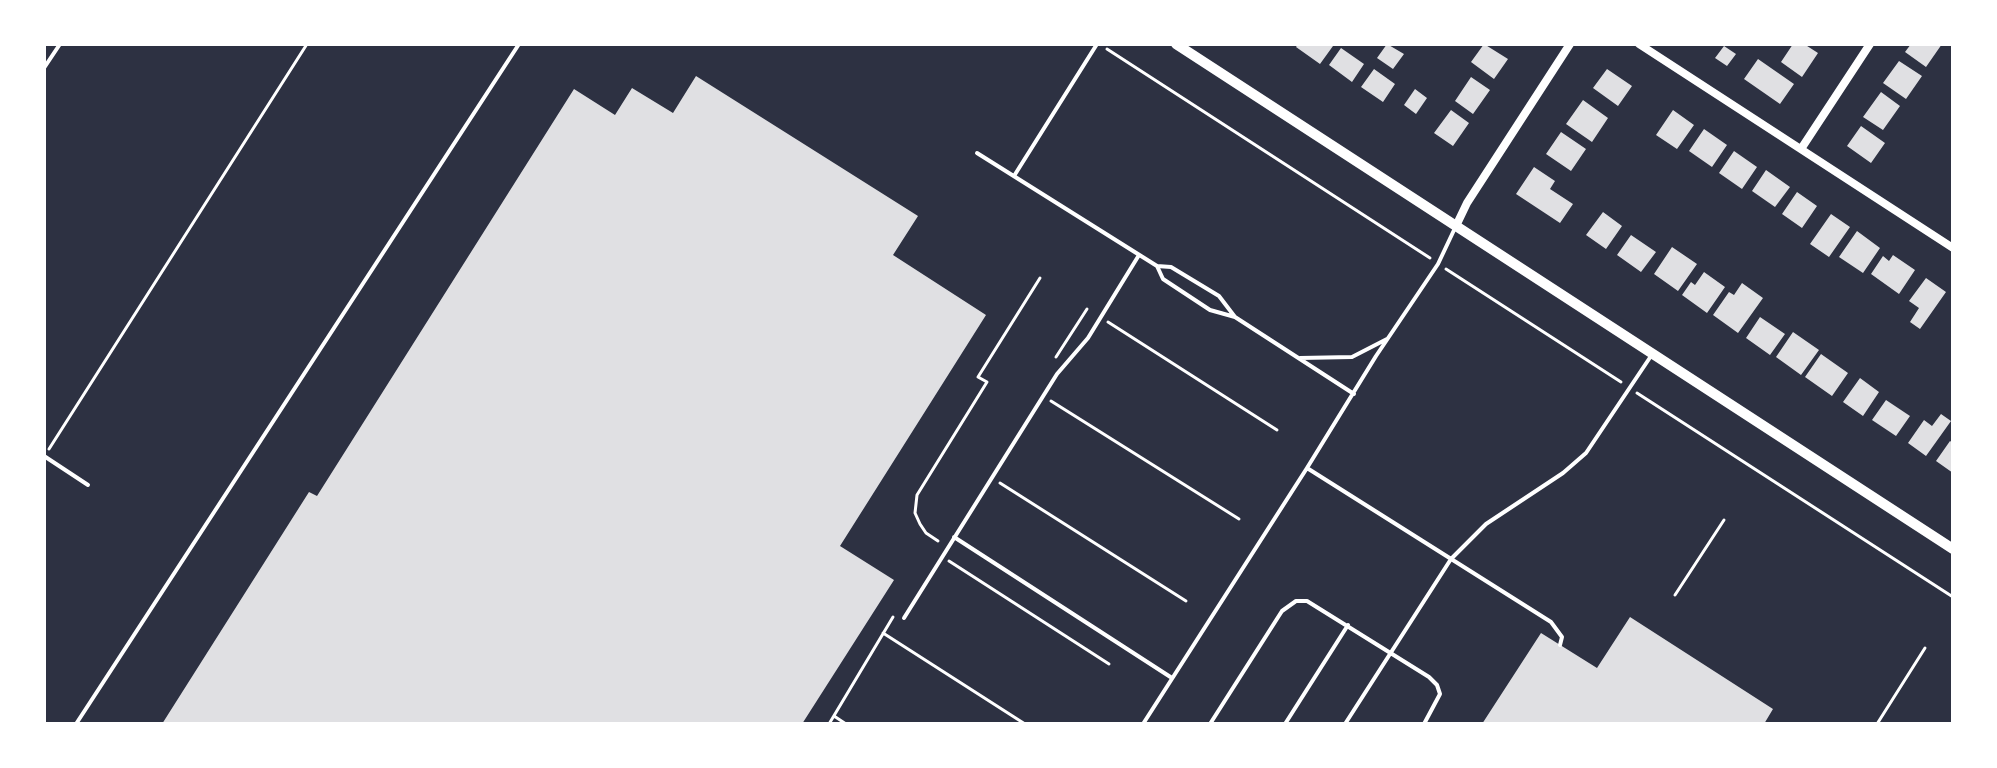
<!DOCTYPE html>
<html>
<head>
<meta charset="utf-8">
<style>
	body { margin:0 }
	#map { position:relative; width:1997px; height:768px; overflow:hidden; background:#2d3142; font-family:Mulish,sans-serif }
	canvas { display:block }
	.frame { position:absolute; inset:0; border:46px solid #fff; pointer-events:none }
</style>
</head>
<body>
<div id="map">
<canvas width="1997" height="768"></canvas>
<div class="frame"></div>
</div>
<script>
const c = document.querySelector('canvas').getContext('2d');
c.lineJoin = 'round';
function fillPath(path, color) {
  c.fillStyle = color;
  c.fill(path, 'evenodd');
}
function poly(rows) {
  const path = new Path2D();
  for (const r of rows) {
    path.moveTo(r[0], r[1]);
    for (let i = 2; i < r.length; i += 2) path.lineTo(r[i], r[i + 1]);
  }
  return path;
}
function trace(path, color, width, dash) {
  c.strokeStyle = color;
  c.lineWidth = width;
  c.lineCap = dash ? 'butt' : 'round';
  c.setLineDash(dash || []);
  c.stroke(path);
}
fillPath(poly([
	[1298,44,1331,44,1333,46,1320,64,1296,47],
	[1387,44,1404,54,1393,69,1377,58],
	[1484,44,1508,59,1494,79,1471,62],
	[1793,44,1804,44,1818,53,1802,77,1781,62],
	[1911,44,1942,44,1926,67,1905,52],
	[1724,46,1736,54,1727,66,1715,58],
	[1341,48,1364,64,1352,82,1329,65],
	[1758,59,1794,84,1780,104,1744,79],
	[1899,61,1922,76,1906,99,1883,83],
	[1374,69,1395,84,1383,102,1361,87],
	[1607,69,1632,86,1618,106,1593,88],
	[696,76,918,216,893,255,986,315,840,546,894,580,802,724,162,724,309,492,317,496,574,89,615,115,632,88,673,113],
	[1471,77,1490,90,1473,114,1455,101],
	[1415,89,1427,98,1416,114,1404,105],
	[1881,92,1900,106,1883,130,1863,117],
	[1583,100,1608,118,1592,142,1566,124],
	[1451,110,1469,123,1453,146,1434,133],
	[1673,110,1694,125,1677,149,1656,135],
	[1861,126,1885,143,1871,163,1847,146],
	[1704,129,1727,145,1712,167,1689,151],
	[1561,132,1586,149,1571,171,1546,154],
	[1734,151,1757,167,1742,189,1719,173],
	[1534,167,1555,181,1550,189,1573,204,1560,223,1516,194],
	[1766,170,1790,187,1775,207,1752,191],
	[1797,192,1817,206,1802,228,1782,214],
	[1603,212,1622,226,1606,249,1586,235],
	[1831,214,1850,227,1829,257,1810,244],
	[1857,231,1880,248,1863,273,1839,257],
	[1631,235,1656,252,1641,272,1617,255],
	[1672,247,1697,264,1678,291,1654,274],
	[1893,255,1915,270,1899,294,1871,274,1883,256,1889,261],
	[1704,272,1725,287,1707,313,1682,295,1691,282,1695,285],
	[1926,278,1946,292,1920,329,1910,322,1919,308,1909,301],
	[1742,283,1763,298,1738,333,1713,315,1729,292,1734,295],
	[1760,317,1785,334,1770,355,1746,338],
	[1793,332,1819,350,1801,375,1776,357],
	[1821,354,1848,373,1832,396,1805,377],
	[1860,378,1879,392,1863,416,1843,402],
	[1886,400,1910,416,1896,436,1872,420],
	[1941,414,1951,421,1926,456,1908,443,1924,420,1932,426],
	[1950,441,1953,443,1953,473,1936,461],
	[1630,617,1773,709,1764,724,1482,724,1541,633,1597,668]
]), '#e0e0e3');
trace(poly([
	[1107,49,1430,258],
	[1446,269,1621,382],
	[1108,322,1277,430],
	[1056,357,1087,309],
	[1637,393,1953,597],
	[1051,401,1239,519],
	[49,449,307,44],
	[1000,483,1186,601],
	[938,541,926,533,920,524,915,513,917,495,987,382,978,377,1040,278],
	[949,561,1109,664],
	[1675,595,1724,520],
	[883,633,1025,724],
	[834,716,846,724],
	[829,724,893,617],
	[1877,724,1925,648]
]), '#fff', 3);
trace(poly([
	[44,68,60,44],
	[977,153,1157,266,1163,279,1210,310,1235,317,1354,394],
	[1014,176,1097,44],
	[1455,228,1438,264,1376,356,1307,468,1551,622,1562,637,1560,645],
	[1157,266,1171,267,1219,296,1235,317],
	[1300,358,1352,357,1387,339],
	[44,456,88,485],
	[954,537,1172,678],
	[904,618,1057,374,1088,338,1139,255],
	[76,724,519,44],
	[1143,724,1307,468],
	[1210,724,1282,611,1296,601,1307,601,1429,677,1437,685,1440,694,1424,724],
	[1285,724,1348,625],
	[1345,724,1451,559,1486,524,1563,473,1586,453,1651,356]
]), '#fff', 4);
trace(poly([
	[1639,44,1953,248],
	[1801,149,1870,44],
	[1456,226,1467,203,1570,44]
]), '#fff', 8);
trace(poly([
	[1176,44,1953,549]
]), '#fff', 10);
</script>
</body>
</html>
